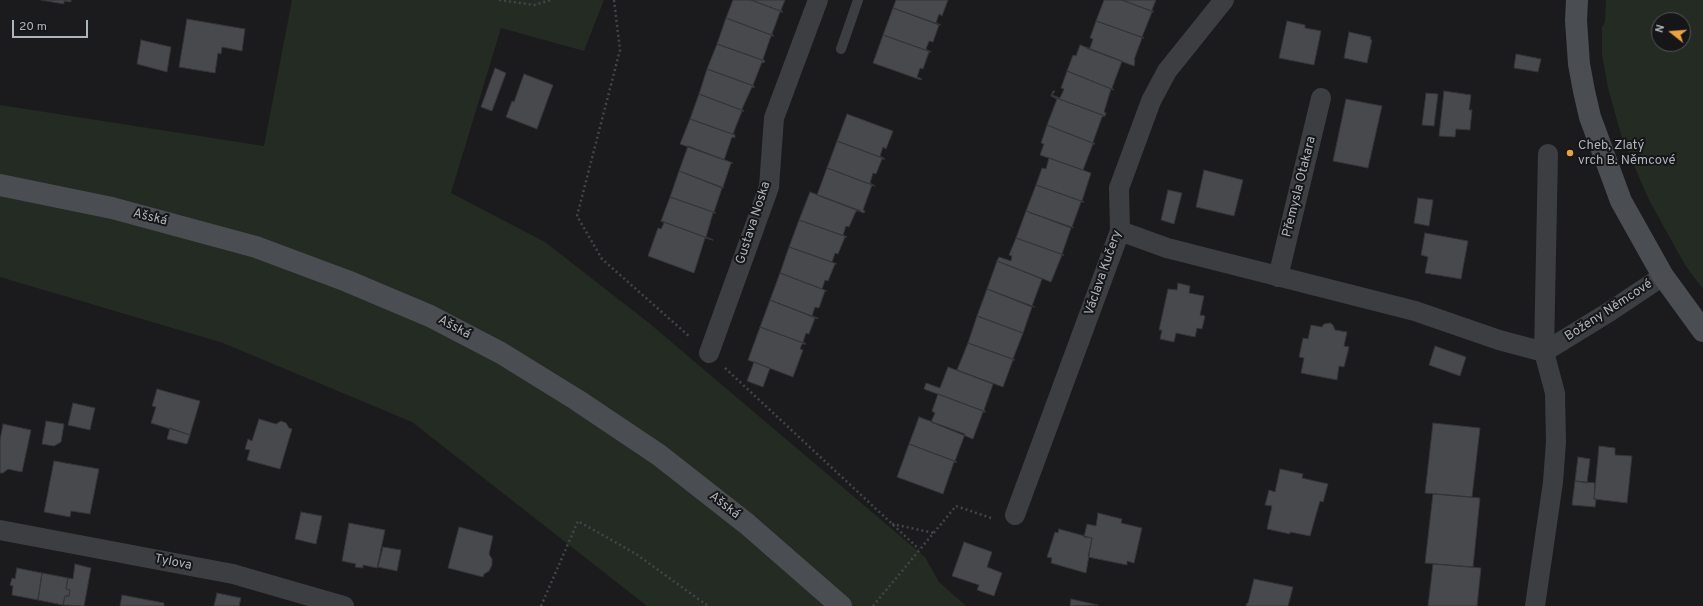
<!DOCTYPE html>
<html>
<head>
<meta charset="utf-8">
<style>
	body { margin:0 }
	#map { position:relative; width:1703px; height:606px; overflow:hidden; background:#1b1b1d; font-family:Overpass,sans-serif }
	canvas { display:block }
	.north { position:absolute; left:1651px; top:12px; width:40px; height:40px; box-sizing:border-box; background:#161618; border:1px solid #53555a; border-radius:50%; rotate:287deg; font-size:11px; font-weight:700; line-height:16px; text-align:center; color:#aeb4bc }
	.north::after { content:''; display:block; margin:auto; width:14px; height:18px; background:#eba245; clip-path:polygon(50% 0,100% 100%,50% 72%,0 100%) }
	.scale { position:absolute; left:12px; top:20px; width:76px; height:18px; box-sizing:border-box; border:2px solid #aeb4bc; border-top:0; padding-left:5px; font-size:12px; line-height:14px; white-space:nowrap; color:#aeb4bc; -webkit-text-stroke:3px #161618; paint-order:stroke }
</style>
</head>
<body>
<div id="map">
<canvas width="1703" height="606"></canvas>
<div class="north">N</div>
<div class="scale">20 m</div>
</div>
<script>
const c = document.querySelector('canvas').getContext('2d');
c.lineJoin = 'round';
function fillPath(path, color) {
  c.fillStyle = color;
  c.fill(path, 'evenodd');
}
function poly(rows) {
  const path = new Path2D();
  for (const r of rows) {
    path.moveTo(r[0], r[1]);
    for (let i = 2; i < r.length; i += 2) path.lineTo(r[i], r[i + 1]);
  }
  return path;
}
function trace(path, color, width, dash) {
  c.strokeStyle = color;
  c.lineWidth = width;
  c.lineCap = dash ? 'butt' : 'round';
  c.setLineDash(dash || []);
  c.stroke(path);
}
function write(font, color, halo, rows, align = 'center') {
  c.font = font + ' Overpass,sans-serif';
  c.lineWidth = 4;
  c.setLineDash([]);
  c.textBaseline = 'middle';
  c.strokeStyle = halo;
  c.fillStyle = color;
  for (const [text, x, y, turn = 0] of rows) {
    c.save();
    c.translate(x, y);
    c.rotate((+turn || 0) * Math.PI / 180);
    c.textAlign = isNaN(turn) ? turn : align;
    if (halo) c.strokeText(text, 0, 0);
    c.fillText(text, 0, 0);
    c.restore();
  }
}
fillPath(poly([
	[292,0,604,0,584,51,501,28,451,193,545,242,649,323,925,557,939,582,966,606,647,606,412,422,223,343,0,277,0,105,264,146],
	[1606,0,1703,0,1703,289,1685,265,1649,200,1622,138,1608,88,1602,54,1602,27,1605,22],
	[1659,20,1683,20,1683,44,1659,44]
]), '#232b23');
const building = poly([
	[41,0,71,0,71,2,64,1,64,4,41,0],
	[733,0,751,0,783,12,780,12,772,34,774,36,726,18,733,0],
	[751,0,785,0,781,10,783,12,751,0],
	[896,0,948,0,942,16,939,14,936,23,941,25,893,8,896,0],
	[1104,0,1122,0,1154,12,1152,12,1142,37,1144,38,1096,21,1104,0],
	[1122,0,1156,0,1152,10,1154,12,1122,0],
	[893,8,939,25,933,42,929,41,926,49,931,52,883,35,893,8],
	[726,18,774,36,771,36,763,59,765,61,717,44,726,18],
	[187,19,245,29,242,51,222,47,221,54,218,53,215,73,179,67,187,19],
	[1096,21,1144,38,1142,38,1134,60,1135,60,1134,66,1086,48,1090,48,1093,39,1090,38,1096,21],
	[1287,21,1305,25,1305,28,1321,31,1314,65,1279,58,1287,21],
	[1349,32,1371,37,1370,39,1372,40,1367,63,1344,58,1349,32],
	[883,35,931,52,929,52,923,69,920,68,917,77,922,79,921,80,873,63,883,35],
	[141,40,171,47,167,72,137,64,141,40],
	[717,44,765,61,764,63,762,62,753,85,754,86,707,69,717,44],
	[1080,45,1122,61,1112,88,1114,90,1067,71,1073,55,1076,56,1080,45],
	[1516,54,1541,59,1538,72,1514,68,1516,54],
	[495,68,506,73,492,111,481,107,495,68],
	[707,69,754,86,754,88,752,87,742,109,744,111,699,94,707,69],
	[1067,71,1114,90,1111,89,1104,112,1106,113,1105,116,1051,96,1053,91,1055,91,1052,95,1060,98,1064,89,1061,88,1067,71],
	[524,74,553,85,537,129,506,117,512,101,514,102,524,74],
	[1444,91,1471,95,1469,110,1472,110,1470,130,1456,129,1455,137,1439,136,1444,91],
	[1426,93,1438,94,1434,126,1422,125,1426,93],
	[699,94,744,111,742,111,733,134,735,135,690,119,699,94],
	[1051,96,1105,116,1102,117,1093,142,1095,144,1047,125,1057,99,1051,96],
	[1346,99,1382,106,1368,168,1333,161,1346,99],
	[847,114,893,131,886,149,883,147,880,156,885,159,837,141,847,114],
	[690,119,735,135,735,138,732,137,724,160,680,144,690,119],
	[1047,125,1095,144,1093,144,1083,170,1040,155,1044,144,1041,143,1047,125],
	[837,141,885,159,882,159,876,174,873,173,870,183,875,186,827,168,837,141],
	[688,146,733,163,731,163,723,187,724,188,679,171,688,146],
	[1049,158,1091,173,1082,201,1084,202,1036,185,1042,168,1046,169,1049,158],
	[827,168,875,186,872,185,863,210,865,211,864,213,817,195,827,168],
	[1204,170,1243,180,1234,216,1196,207,1204,170],
	[679,171,722,188,714,212,716,213,670,197,679,171],
	[1036,185,1084,202,1081,202,1072,227,1074,228,1026,211,1036,185],
	[1168,190,1182,193,1174,224,1161,220,1168,190],
	[810,192,861,211,856,211,849,227,846,226,843,235,847,237,799,220,810,192],
	[670,197,716,213,713,213,706,237,713,240,661,221,670,197],
	[1418,198,1433,200,1429,226,1414,223,1418,198],
	[1026,211,1071,228,1062,254,1064,255,1016,238,1026,211],
	[799,220,847,237,845,237,838,254,835,253,832,262,789,247,799,220],
	[661,221,713,240,705,238,694,273,648,256,658,228,661,229,664,223,661,221],
	[1425,233,1468,241,1461,279,1425,273,1428,257,1421,255,1425,233],
	[1016,238,1064,255,1062,255,1051,282,997,261,999,257,1011,261,1012,256,1009,255,1016,238],
	[789,247,837,264,835,264,828,281,825,280,822,289,780,273,789,247],
	[997,261,1042,279,1032,306,1035,307,987,289,997,261],
	[780,273,827,291,825,291,819,308,815,307,812,316,818,318,818,319,770,300,780,273],
	[1178,283,1190,286,1189,293,1204,296,1200,315,1205,316,1202,329,1197,328,1195,337,1176,333,1174,342,1160,339,1162,330,1159,330,1168,289,1177,290,1178,283],
	[987,289,1032,307,1023,333,977,316,987,289],
	[770,300,817,318,815,318,809,334,806,333,803,342,806,344,760,327,770,300],
	[977,316,1023,333,1013,359,1015,360,968,343,977,316],
	[1330,323,1333,325,1335,330,1347,332,1344,346,1349,347,1344,367,1339,366,1337,380,1301,373,1304,358,1299,357,1303,338,1308,339,1311,325,1322,327,1324,324,1330,323],
	[760,327,806,344,802,344,800,349,803,350,793,377,748,360,760,327],
	[968,343,1015,360,1013,360,1003,387,957,370,968,343],
	[1435,346,1466,357,1460,376,1429,365,1435,346],
	[754,362,770,368,763,387,747,381,754,362],
	[948,367,993,384,984,410,986,412,924,389,926,383,940,388,948,367],
	[157,389,200,401,190,435,151,423,156,407,152,406,157,389],
	[938,394,986,412,983,412,973,439,931,422,935,413,932,411,938,394],
	[73,403,95,408,90,430,68,425,73,403],
	[919,417,965,434,955,461,957,462,909,444,919,417],
	[259,419,276,424,281,421,286,423,289,428,292,429,280,469,247,460,250,450,245,449,248,439,252,441,259,419],
	[46,421,64,424,61,442,54,446,42,444,46,421],
	[1433,423,1480,428,1472,497,1425,493,1433,423],
	[3,424,31,430,22,472,8,469,3,473,0,473,0,440,3,424],
	[170,428,190,435,187,444,167,439,170,428],
	[909,444,957,462,954,462,943,494,897,477,909,444],
	[1599,446,1615,448,1615,455,1632,456,1627,503,1594,499,1599,446],
	[1578,457,1590,459,1587,483,1575,481,1578,457],
	[54,461,99,469,90,514,71,511,70,517,44,512,54,461],
	[1280,469,1303,474,1302,478,1328,484,1323,502,1320,501,1310,536,1290,532,1290,534,1267,529,1272,506,1265,505,1269,490,1275,492,1280,469],
	[1575,481,1595,483,1594,499,1596,499,1595,507,1572,505,1575,481],
	[1433,494,1480,498,1473,567,1425,563,1433,494],
	[301,512,322,516,316,544,295,539,301,512],
	[1098,513,1122,519,1121,523,1142,528,1134,563,1127,561,1127,565,1088,557,1092,538,1084,537,1087,524,1096,526,1098,513],
	[349,523,385,530,377,568,363,565,363,568,355,567,356,564,342,561,349,523],
	[459,527,493,536,489,554,492,559,492,565,489,571,484,574,483,577,448,568,459,527],
	[1059,529,1092,538,1086,573,1051,563,1052,558,1047,557,1055,532,1058,533,1059,529],
	[964,542,992,552,987,567,1002,573,994,596,977,590,979,585,952,576,964,542],
	[383,547,401,550,397,571,378,567,383,547],
	[75,564,91,568,84,606,63,605,65,596,69,596,70,590,66,589,68,578,73,579,75,564],
	[1433,564,1481,568,1477,606,1428,606,1433,564],
	[17,568,42,573,38,600,12,595,13,586,10,585,12,578,15,579,17,568],
	[42,573,68,578,66,589,70,590,69,596,65,596,63,605,38,600,42,573],
	[1254,579,1293,587,1288,606,1246,606,1247,603,1248,603,1254,579],
	[217,593,241,598,239,606,214,606,217,593],
	[122,595,164,603,164,606,120,606,122,595],
	[1071,599,1098,605,1070,606,1071,599]
]);
fillPath(building, '#48494d');
trace(building, '#353539', 1);
trace(poly([
	[499,0,534,5,551,0],
	[614,0,620,50,577,216,602,259,690,337],
	[725,368,919,549],
	[892,524,934,533],
	[541,606,578,521,636,554,708,606],
	[873,606,956,506,994,519]
]), '#424549', 2.5, [2, 3]);
trace(poly([
	[841,49,858,0]
]), '#3c3e42', 10);
trace(poly([
	[1120,231,1167,248,1415,311,1499,340,1544,352,1548,154],
	[1278,277,1321,98],
	[709,353,769,187,774,118,818,0],
	[1015,515,1120,231,1119,188,1151,101,1167,71,1224,0],
	[0,530,233,574,344,606],
	[1535,606,1553,482,1556,442,1555,393,1544,352,1609,312,1663,276]
]), '#3c3e42', 20);
trace(poly([
	[1577,0,1576,21,1579,64,1584,91,1590,117,1621,201,1663,276,1703,331],
	[0,185,112,208,256,247,347,281,430,316,501,353,577,400,659,455,747,524,841,606]
]), '#4a4d52', 22);
for (const [x, y, r, color] of [
	[1570,153,4,"#eba245"]
]) {
  const dot = new Path2D();
  dot.arc(x, y, r, 0, 2 * Math.PI);
  c.fillStyle = color;
  c.fill(dot);
  trace(dot, '#161618', 1.5);
}
write('13px', '#aeb4bc', '#161618', [
	["Cheb, Zlatý",1578,146],
	["vrch B. Němcové",1578,161]
], 'left');
write('13px', '#aeb4bc', '#161618', [
	["Přemysla Otakara",1300,187,-76],
	["Ašská",150,218,14],
	["Gustava Noska",754,223,-72],
	["Václava Kučery",1104,273,-71],
	["Boženy Němcové",1609,311,-33],
	["Ašská",454,328,28],
	["Ašská",724,506,38],
	["Tylova",173,563,11]
]);
</script>
</body>
</html>
